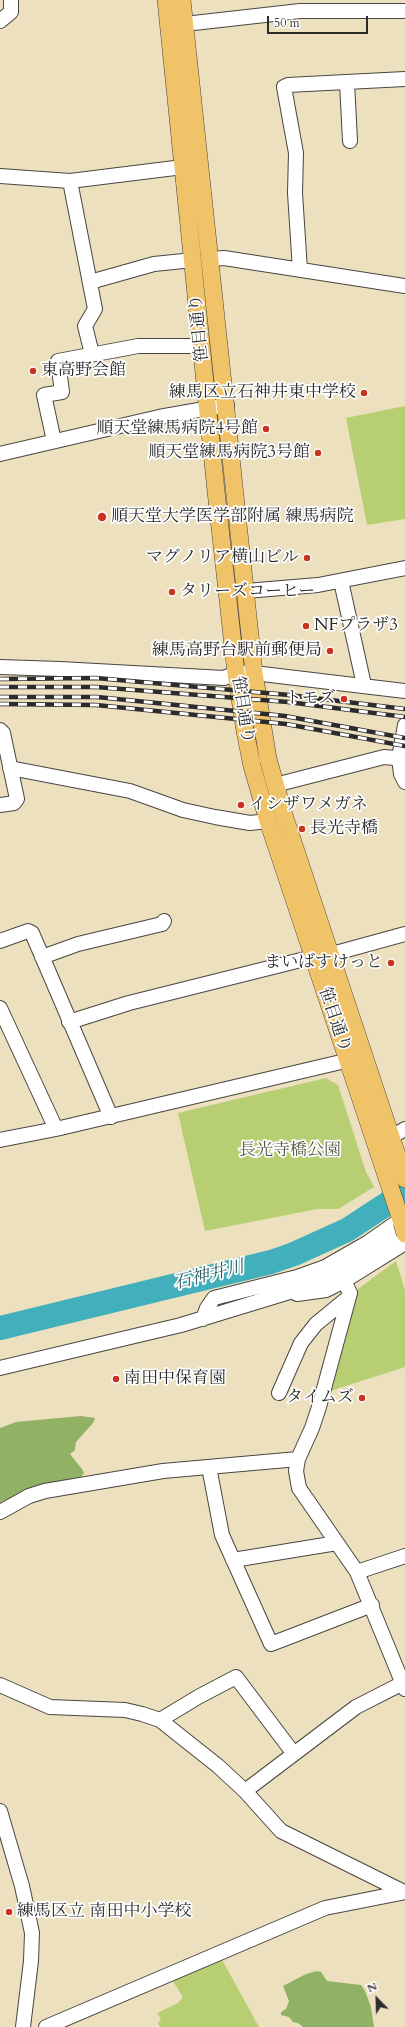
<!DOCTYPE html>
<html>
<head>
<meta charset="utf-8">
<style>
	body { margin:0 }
	#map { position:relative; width:405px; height:2027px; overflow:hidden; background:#ece0be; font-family:Cardo,serif }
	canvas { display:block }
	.north { position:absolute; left:357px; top:1979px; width:40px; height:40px; -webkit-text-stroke:3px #fff; paint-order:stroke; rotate:337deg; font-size:11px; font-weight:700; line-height:16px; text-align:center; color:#2b2b2b }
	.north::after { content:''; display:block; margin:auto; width:14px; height:18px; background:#2b2b2b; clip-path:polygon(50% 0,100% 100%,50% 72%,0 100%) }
	.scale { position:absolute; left:267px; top:16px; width:101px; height:18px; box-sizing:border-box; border:2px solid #2b2b2b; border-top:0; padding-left:5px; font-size:12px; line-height:14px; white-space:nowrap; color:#2b2b2b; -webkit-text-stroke:3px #fff; paint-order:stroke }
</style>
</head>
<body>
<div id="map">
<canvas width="405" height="2027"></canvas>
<div class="north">N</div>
<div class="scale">50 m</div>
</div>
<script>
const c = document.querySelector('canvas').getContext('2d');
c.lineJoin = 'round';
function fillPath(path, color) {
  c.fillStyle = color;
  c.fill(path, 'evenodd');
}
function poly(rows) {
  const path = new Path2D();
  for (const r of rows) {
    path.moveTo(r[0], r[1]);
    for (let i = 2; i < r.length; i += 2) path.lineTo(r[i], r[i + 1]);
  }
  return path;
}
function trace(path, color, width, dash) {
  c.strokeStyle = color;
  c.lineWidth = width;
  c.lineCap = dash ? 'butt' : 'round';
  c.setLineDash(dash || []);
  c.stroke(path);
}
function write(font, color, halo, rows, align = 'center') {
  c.font = font + ' Cardo,"Noto Serif JP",serif';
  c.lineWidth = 3.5;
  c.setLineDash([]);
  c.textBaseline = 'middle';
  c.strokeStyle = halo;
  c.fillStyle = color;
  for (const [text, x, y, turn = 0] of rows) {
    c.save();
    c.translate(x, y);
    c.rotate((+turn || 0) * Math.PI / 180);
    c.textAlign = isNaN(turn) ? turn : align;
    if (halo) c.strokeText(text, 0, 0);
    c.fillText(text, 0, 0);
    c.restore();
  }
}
fillPath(poly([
	[405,406,405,519,367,525,346,418],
	[326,1078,338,1085,366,1172,374,1187,338,1209,317,1209,205,1231,178,1113],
	[396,1261,405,1290,405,1367,330,1391,354,1292],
	[221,1958,259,2027,160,2027,158,2023,161,2019,157,2013,178,2003,183,1997,171,1978]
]), '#b7ce73');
fillPath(poly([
	[81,1416,95,1418,93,1423,76,1442,75,1450,70,1454,82,1469,84,1473,81,1477,23,1492,0,1502,0,1428,16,1422],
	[317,1971,321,1972,327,1981,361,1985,365,1991,371,2007,374,2027,303,2027,298,2023,293,2022,289,2017,281,2015,281,2012,286,2009,289,2001,283,1986,306,1974]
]), '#91b165');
trace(poly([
	[0,1328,271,1262,294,1254,347,1230,405,1192]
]), '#41b0bc', 24);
const minor = poly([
	[0,21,11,12,11,0],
	[185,24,300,11,405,11],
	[347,82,350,141],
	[0,176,70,181,183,167],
	[70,181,95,309,85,326,92,354],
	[211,259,224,258,405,286],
	[300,270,295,193,296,153,284,87,288,85,405,79],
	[90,282,154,264,193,260],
	[54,441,44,395,62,392,58,361,138,346,202,346],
	[0,454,159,417,227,405],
	[341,581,364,685],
	[246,591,318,585,405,568],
	[0,667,60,669,224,678,236,673,254,673,405,691],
	[405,725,399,758,401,774,405,782],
	[0,730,3,733,17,799,14,803,0,805],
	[10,768,130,791,183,810,215,817,250,823,268,821],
	[275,785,384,757,405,759],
	[0,941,28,931,32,933,111,1117],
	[332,954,405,934],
	[42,957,78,944,162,924,164,921],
	[0,1008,56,1129],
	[69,1022,129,1003,313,957],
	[391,1137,405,1129],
	[0,1140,56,1129,358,1058],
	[344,1281,350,1293,319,1407,312,1428,298,1459,296,1471,299,1488,357,1572,405,1689],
	[297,1294,326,1290,344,1281,405,1243],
	[203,1319,207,1308,214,1298,297,1277,325,1267,367,1243,400,1220],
	[0,1368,181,1325,296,1290,325,1279,349,1267,405,1230],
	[279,1393,301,1343,316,1324,349,1297],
	[209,1467,222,1535,271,1644,372,1605],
	[0,1512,29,1496,45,1491,163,1471,298,1459],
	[233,1560,337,1543],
	[357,1572,405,1556],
	[0,1685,50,1707,125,1710,142,1714,160,1720,218,1766,245,1791,281,1831,404,1892],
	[160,1720,198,1697,236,1677,294,1754],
	[245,1791,356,1707,403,1683],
	[0,1811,22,1886,32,1933,31,1961,23,2027],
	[46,2027,325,1908,405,1892]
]);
const major = poly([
	[166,0,216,491,236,673,245,731,252,766,268,821,402,1223],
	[182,0,254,673,268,759,284,815,405,1179]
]);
trace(minor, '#484641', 16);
trace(major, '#484641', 18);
trace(minor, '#fff', 14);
trace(major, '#f1c369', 17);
const rail = poly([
	[0,679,96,678,289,695,405,709],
	[0,687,96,687,288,702,405,717],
	[0,697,97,697,285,716,405,738],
	[0,704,96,705,286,724,405,746]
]);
trace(rail, '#2b2b2b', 4.5);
trace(rail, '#fff', 3, [9]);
const majorBridge = poly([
	[402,1223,405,1234]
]);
trace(majorBridge, '#484641', 18, []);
trace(majorBridge, '#f1c369', 17);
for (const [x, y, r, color] of [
	[33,371,4,"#c8321e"],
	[364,393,4,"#c8321e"],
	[266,429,4,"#c8321e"],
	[318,453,4,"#c8321e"],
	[102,517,5,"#c8321e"],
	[307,558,4,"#c8321e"],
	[172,592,4,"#c8321e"],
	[306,626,4,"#c8321e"],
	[330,651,4,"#c8321e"],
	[344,699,4,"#c8321e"],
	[241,805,4,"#c8321e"],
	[302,829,4,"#c8321e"],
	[391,963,4,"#c8321e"],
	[116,1379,4,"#c8321e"],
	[362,1398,4,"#c8321e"],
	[9,1912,4,"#c8321e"]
]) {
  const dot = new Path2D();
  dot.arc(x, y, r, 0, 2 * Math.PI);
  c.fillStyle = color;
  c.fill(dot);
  trace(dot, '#fff', 1.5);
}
write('17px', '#2b2b2b', '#fff', [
	["笹目通り",200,328,-96],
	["笹目通り",242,710,81],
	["笹目通り",334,1020,71]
]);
write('17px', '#2b2b2b', '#fff', [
	["東高野会館",41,371],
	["練馬区立石神井東中学校",356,393,"right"],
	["順天堂練馬病院4号館",258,429,"right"],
	["順天堂練馬病院3号館",310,453,"right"],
	["順天堂大学医学部附属 練馬病院",111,517],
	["マグノリア横山ビル",299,558,"right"],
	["タリーズコーヒー",180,592],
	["NFプラザ3",314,626],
	["練馬高野台駅前郵便局",322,651,"right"],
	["トモズ",336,699,"right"],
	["イシザワメガネ",249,805],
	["長光寺橋",310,829],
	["まいばすけっと",383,963,"right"],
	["南田中保育園",124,1379],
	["タイムズ",354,1398,"right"],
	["練馬区立 南田中小学校",17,1912]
], 'left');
write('17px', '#555c41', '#fff', [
	["長光寺橋公園",290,1151]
]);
write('italic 18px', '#346065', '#fff', [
	["石神井川",209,1276,-14]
]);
</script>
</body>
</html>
